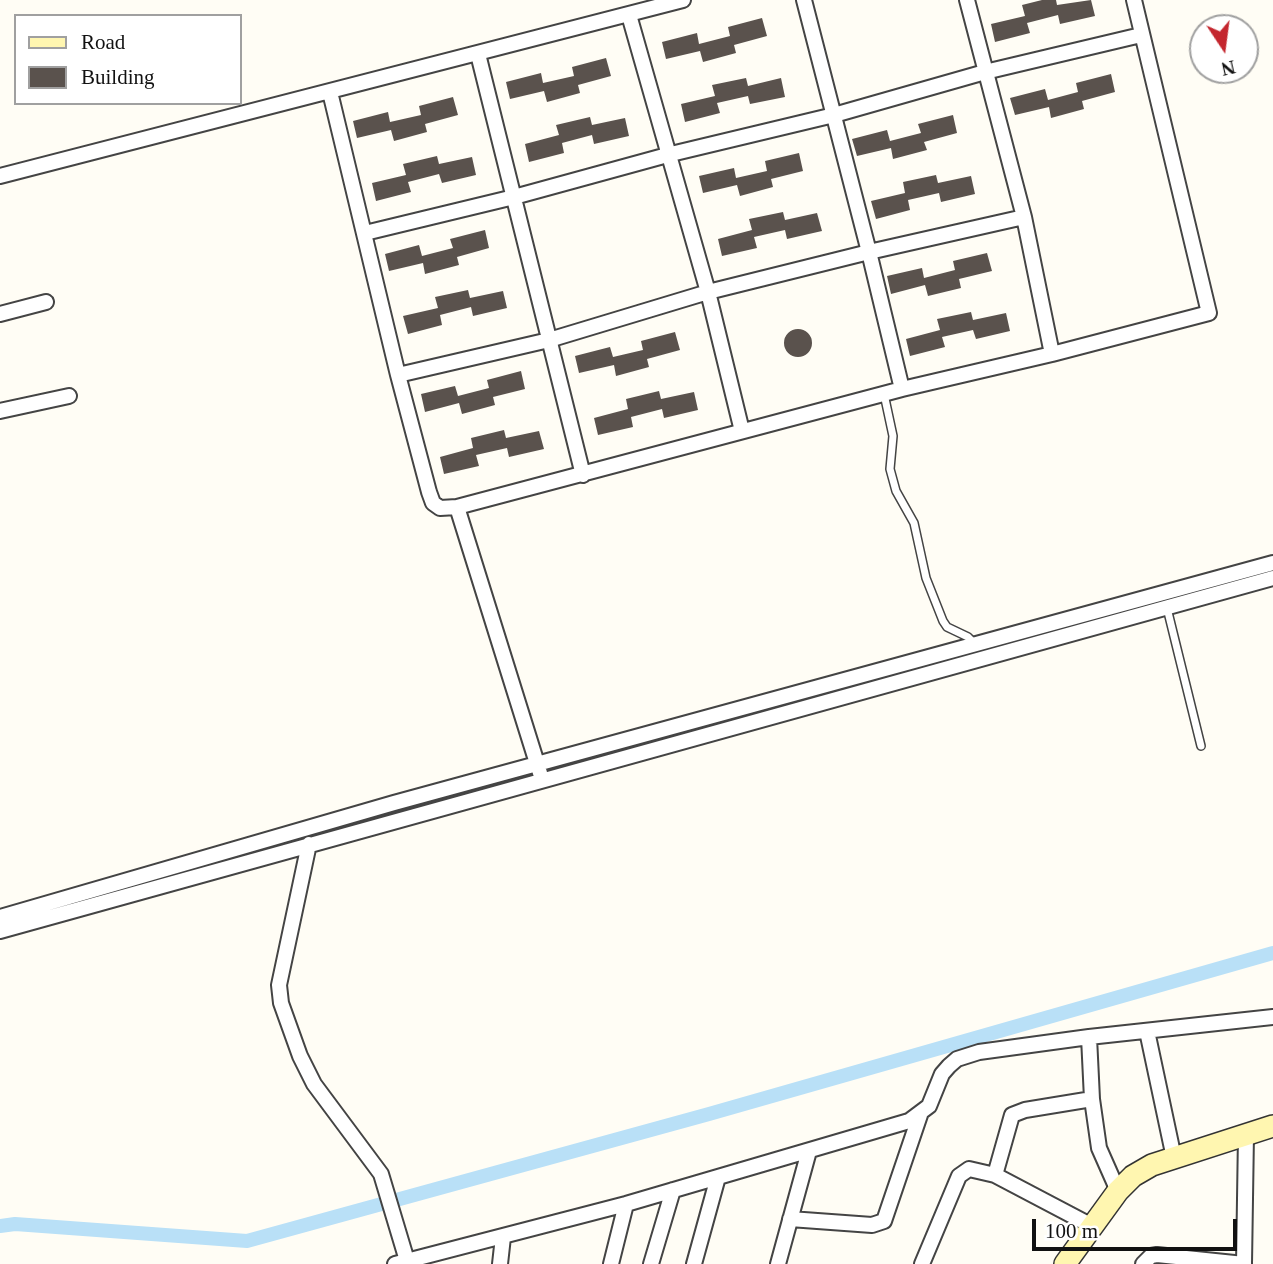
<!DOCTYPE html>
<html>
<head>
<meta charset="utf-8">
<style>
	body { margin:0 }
	#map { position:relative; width:1273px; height:1264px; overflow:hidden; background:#fffdf5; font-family:"Times New Roman",serif }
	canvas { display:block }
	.legend { position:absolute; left:14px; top:14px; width:228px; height:91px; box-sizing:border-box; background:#fff; border:2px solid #a0a0a0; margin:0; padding:9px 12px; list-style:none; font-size:21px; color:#111 }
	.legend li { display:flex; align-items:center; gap:14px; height:35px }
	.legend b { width:35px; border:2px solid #a0a0a0 }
	.north { position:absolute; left:1189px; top:14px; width:70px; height:70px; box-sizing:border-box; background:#fff; border:2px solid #a0a0a0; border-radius:50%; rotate:167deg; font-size:19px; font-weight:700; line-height:28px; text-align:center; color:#111 }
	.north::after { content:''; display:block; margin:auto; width:24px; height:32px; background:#c4262e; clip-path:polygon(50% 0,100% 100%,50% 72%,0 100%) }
	.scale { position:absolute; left:1032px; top:1219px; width:205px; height:32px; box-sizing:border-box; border:4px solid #111; border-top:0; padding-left:9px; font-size:21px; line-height:24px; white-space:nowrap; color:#111; -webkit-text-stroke:5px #fff; paint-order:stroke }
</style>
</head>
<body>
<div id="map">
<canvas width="1273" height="1264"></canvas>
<ul class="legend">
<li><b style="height:9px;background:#fff6b0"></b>Road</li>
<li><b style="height:19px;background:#5a524d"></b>Building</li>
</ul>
<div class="north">N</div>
<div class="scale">100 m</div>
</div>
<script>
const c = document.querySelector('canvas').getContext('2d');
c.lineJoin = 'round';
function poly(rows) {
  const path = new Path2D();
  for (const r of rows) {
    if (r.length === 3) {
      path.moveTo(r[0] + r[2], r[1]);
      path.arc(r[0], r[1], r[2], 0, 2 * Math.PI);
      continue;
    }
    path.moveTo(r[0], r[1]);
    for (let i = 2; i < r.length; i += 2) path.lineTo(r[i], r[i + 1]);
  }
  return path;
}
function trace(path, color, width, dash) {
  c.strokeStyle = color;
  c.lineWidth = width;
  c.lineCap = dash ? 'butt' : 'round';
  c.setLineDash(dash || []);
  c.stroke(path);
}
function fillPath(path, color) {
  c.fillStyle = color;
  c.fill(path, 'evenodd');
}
trace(poly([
	[0,1226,15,1224,247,1241,709,1114,1273,953]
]), '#b9e0f7', 14);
fillPath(poly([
	[1042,0,1056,0,1057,5,1091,0,1095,16,1060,24,1058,15,1027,23,1030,33,995,42,991,24,1025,16,1022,5],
	[762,18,767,36,734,45,736,53,703,62,700,51,666,59,662,42,697,33,699,44,730,36,728,27],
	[606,58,611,76,578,85,580,93,547,102,544,91,510,99,506,82,541,73,543,83,574,76,572,67],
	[1111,74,1115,92,1082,101,1084,109,1051,118,1049,107,1015,115,1010,98,1045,89,1048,100,1078,92,1076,83],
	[746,78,748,86,781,78,785,97,750,104,748,96,717,103,720,113,685,122,681,104,715,96,712,85],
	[453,97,458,115,425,124,427,132,394,141,391,130,357,138,353,121,388,112,390,122,421,115,419,106],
	[953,115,957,133,924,142,927,150,893,159,891,148,857,156,852,139,887,130,890,141,921,133,918,124],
	[590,117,592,125,625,118,629,136,594,144,592,135,562,143,564,153,529,162,525,144,559,135,556,125],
	[799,153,803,171,771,179,773,187,740,196,737,185,703,193,699,176,734,168,736,178,767,171,765,161],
	[437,156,439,164,472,157,476,175,442,183,439,174,408,182,411,192,376,201,372,183,406,175,403,164],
	[936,175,938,183,971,176,975,194,941,202,939,193,908,200,910,210,876,219,871,201,905,193,903,182],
	[783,212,785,220,817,213,822,231,787,239,785,230,754,237,757,248,722,256,718,239,752,230,749,219],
	[485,230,489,248,457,257,459,265,425,274,423,263,389,271,385,254,419,245,422,256,453,248,450,239],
	[987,253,992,271,959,279,961,288,928,296,925,285,891,294,887,276,922,268,924,278,955,270,953,261],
	[468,290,470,298,503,291,507,308,473,316,471,307,440,315,442,325,408,334,403,316,438,308,435,297],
	[971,312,973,320,1006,313,1010,331,976,339,973,330,942,337,945,347,910,356,906,339,940,330,937,319],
	[798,343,14],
	[675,332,680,350,647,359,649,367,616,376,614,365,579,373,575,356,610,347,613,357,643,350,641,341],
	[521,371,525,389,493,397,495,405,462,414,459,403,425,412,421,394,455,386,458,396,489,388,487,380],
	[659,391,661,399,694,392,698,410,664,418,662,409,631,417,633,427,598,435,594,418,628,409,626,399],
	[504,430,506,438,539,431,544,449,509,457,507,448,476,455,479,466,444,474,440,457,473,448,471,438]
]), '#5a524d');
const lane = poly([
	[884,394,893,436,890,469,896,491,914,523,926,578,943,621,947,627,968,637,975,644],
	[1167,608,1201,746]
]);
const street = poly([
	[804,0,869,252,902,389],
	[967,0,1024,217,1052,354],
	[629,15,708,292,742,431],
	[478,54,583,475],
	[330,92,398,375,429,492,433,503,440,508,457,507,902,389,1052,354,1209,313,1134,0],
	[0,176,683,0],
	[365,233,514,197,671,154,834,115,985,72,1141,35],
	[0,314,46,302],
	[398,375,549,340,708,292,869,252,1024,217],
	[0,411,69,396],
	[457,507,540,773],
	[309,844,279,985,281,1003,300,1056,314,1084,381,1174,408,1264],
	[0,917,394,803,1273,563],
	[0,931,1273,578],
	[1147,1031,1174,1158],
	[1089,1037,1092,1099,1099,1148,1118,1191],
	[995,1175,1012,1115,1025,1110,1092,1099],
	[790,1219,872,1225,884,1221,920,1115],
	[395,1264,626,1204,909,1121,929,1106,942,1074,949,1066,957,1059,979,1052,1089,1037,1273,1017],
	[500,1264,503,1237],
	[611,1264,626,1204],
	[651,1264,673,1190],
	[694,1264,718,1177],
	[778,1264,809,1151],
	[922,1264,959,1176,969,1169,995,1175,1092,1226],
	[1143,1264,1151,1256,1157,1255,1244,1264],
	[1244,1264,1246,1134]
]);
const secondary = poly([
	[1065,1264,1118,1191,1133,1176,1152,1165,1273,1126]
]);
trace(lane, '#444', 10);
trace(street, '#444', 18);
trace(secondary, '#333', 24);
trace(lane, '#fff', 7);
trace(street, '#fff', 14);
trace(secondary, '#fff6b0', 21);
</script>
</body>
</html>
